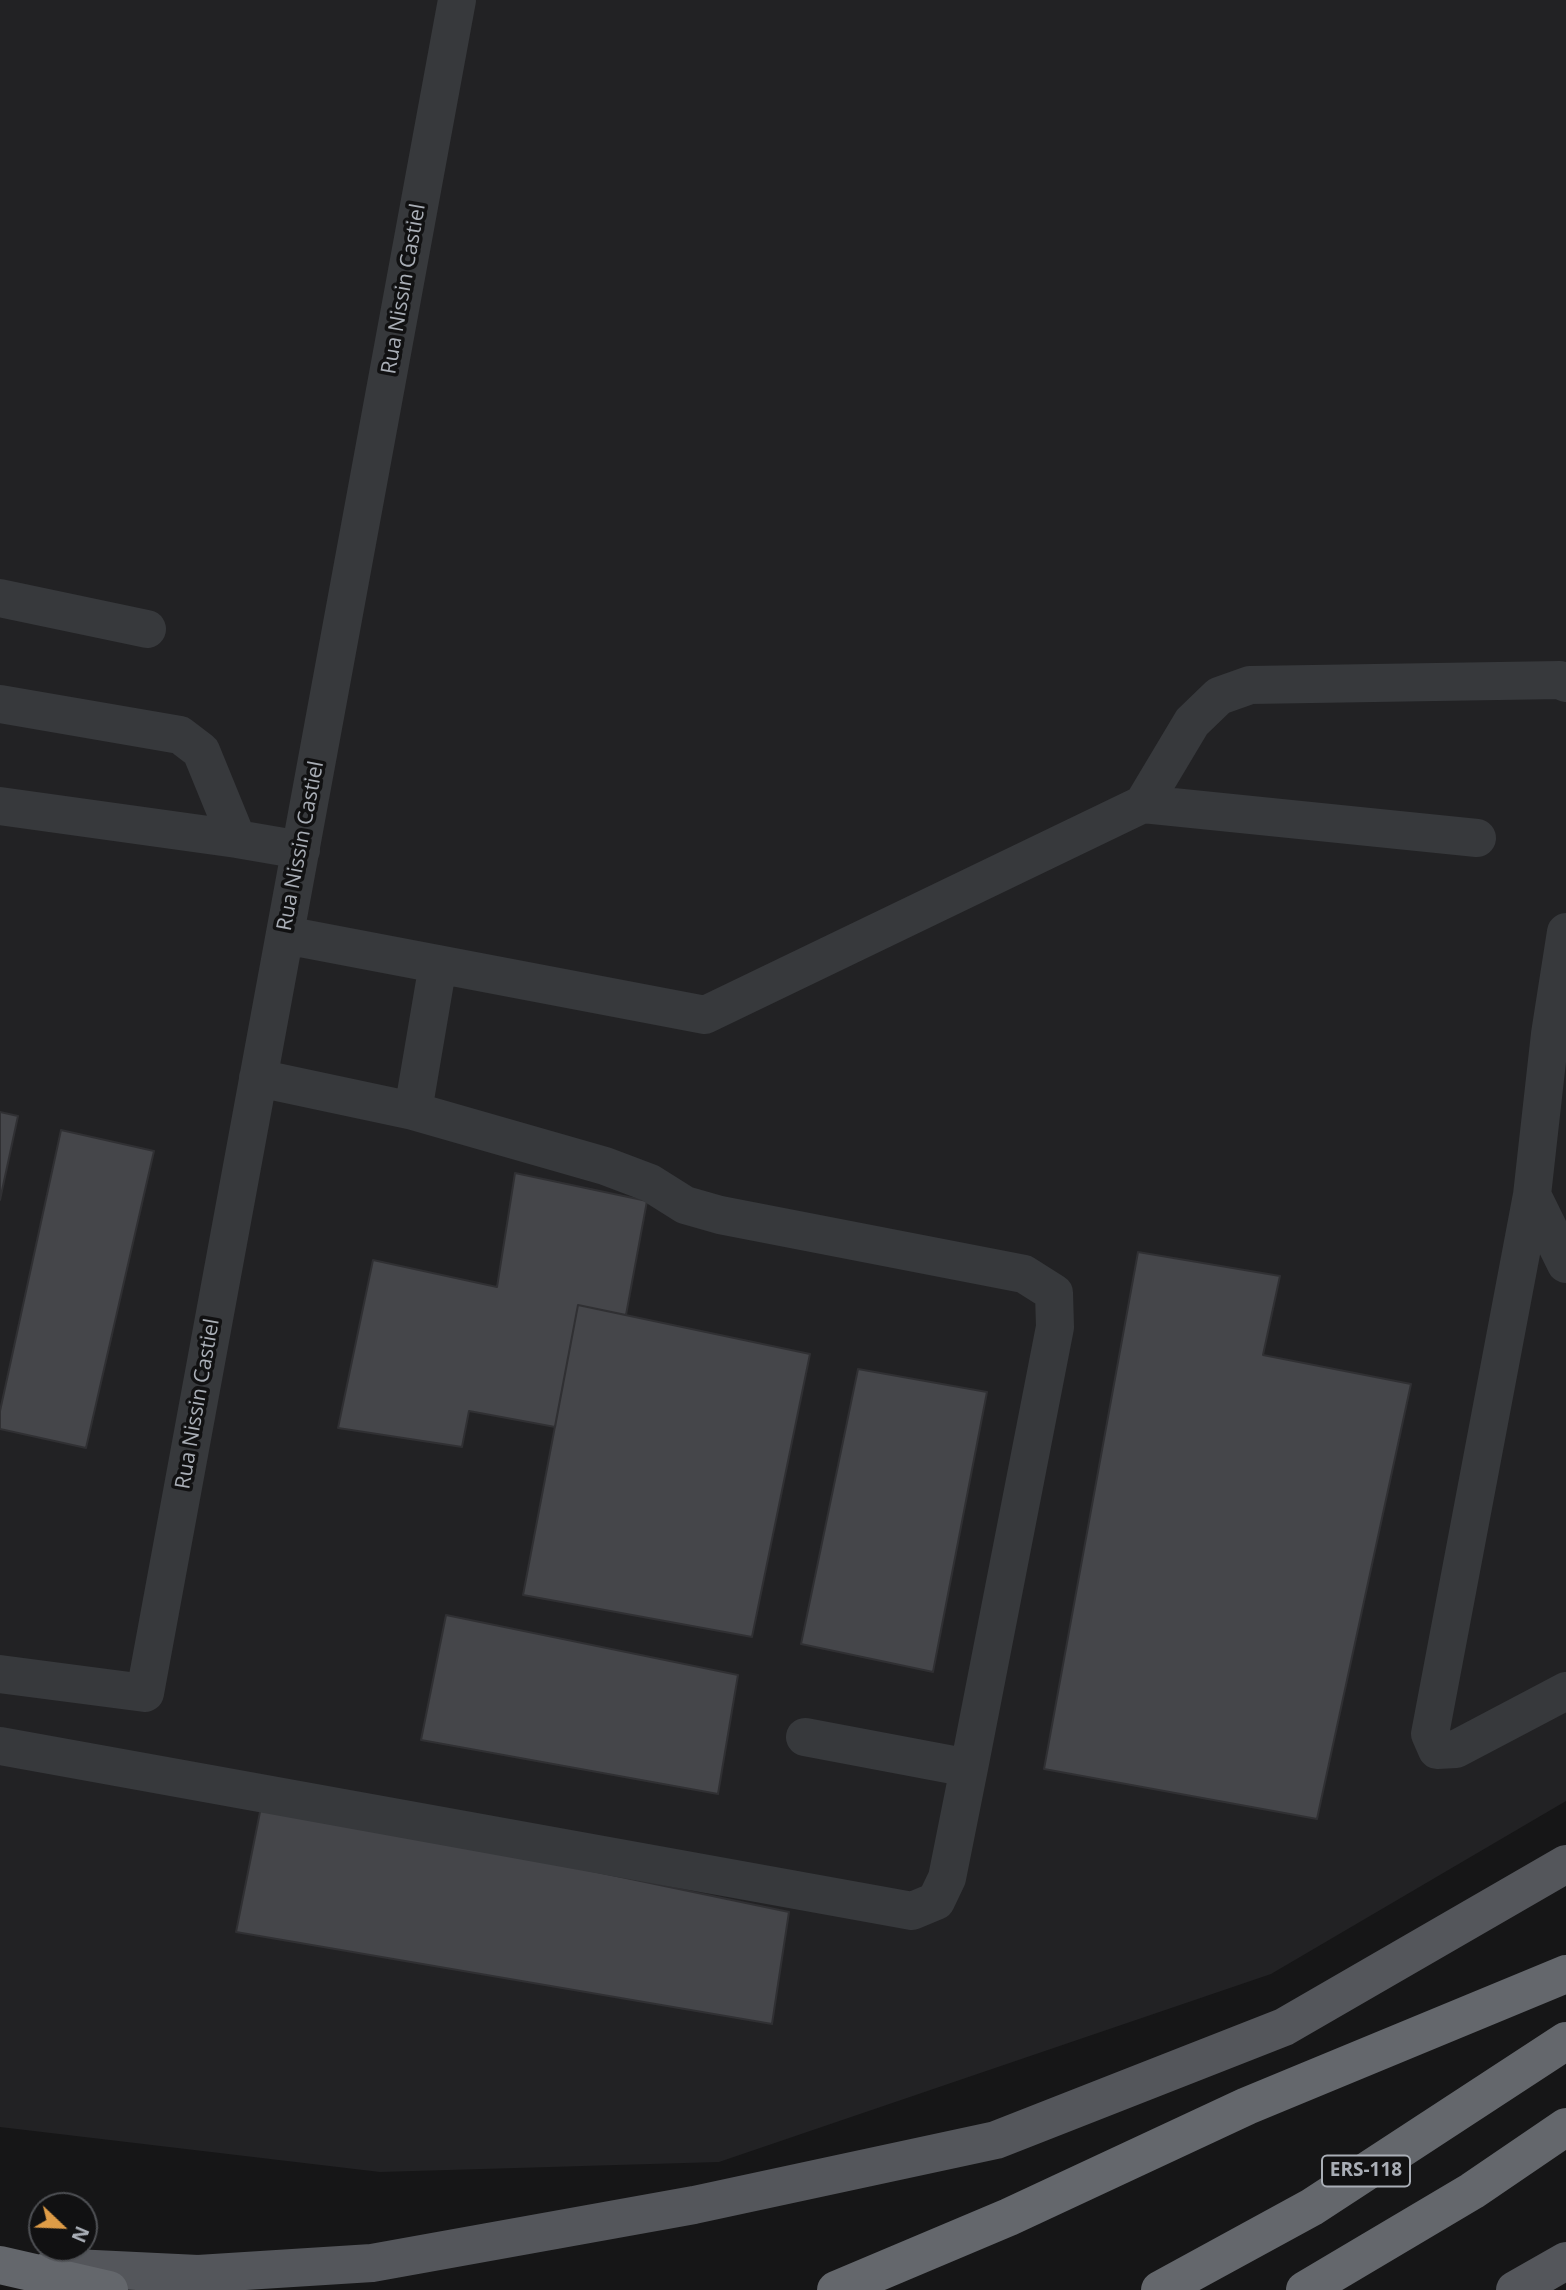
<!DOCTYPE html>
<html>
<head>
<meta charset="utf-8">
<style>
	body { margin:0 }
	#map { position:relative; width:1566px; height:2290px; overflow:hidden; background:#161617; font-family:"Open Sans",sans-serif }
	canvas { display:block }
	.north { position:absolute; left:28px; top:2192px; width:70px; height:70px; box-sizing:border-box; background:#111112; border:2px solid #4e5054; border-radius:50%; rotate:113deg; font-size:19px; font-weight:700; line-height:28px; text-align:center; color:#a9aeb6 }
	.north::after { content:''; display:block; margin:auto; width:24px; height:32px; background:#de9c47; clip-path:polygon(50% 0,100% 100%,50% 72%,0 100%) }
</style>
</head>
<body>
<div id="map">
<canvas width="1566" height="2290"></canvas>
<div class="north">N</div>
</div>
<script>
const c = document.querySelector('canvas').getContext('2d');
c.lineJoin = 'round';
function fillPath(path, color) {
  c.fillStyle = color;
  c.fill(path, 'evenodd');
}
function poly(rows) {
  const path = new Path2D();
  for (const r of rows) {
    path.moveTo(r[0], r[1]);
    for (let i = 2; i < r.length; i += 2) path.lineTo(r[i], r[i + 1]);
  }
  return path;
}
function trace(path, color, width, dash) {
  c.strokeStyle = color;
  c.lineWidth = width;
  c.lineCap = dash ? 'butt' : 'round';
  c.setLineDash(dash || []);
  c.stroke(path);
}
function write(font, color, halo, rows, align = 'center') {
  c.font = font + ' "Open Sans",sans-serif';
  c.lineWidth = 7;
  c.setLineDash([]);
  c.textBaseline = 'middle';
  c.strokeStyle = halo;
  c.fillStyle = color;
  for (const [text, x, y, turn = 0] of rows) {
    c.save();
    c.translate(x, y);
    c.rotate((+turn || 0) * Math.PI / 180);
    c.textAlign = isNaN(turn) ? turn : align;
    if (halo) c.strokeText(text, 0, 0);
    c.fillText(text, 0, 0);
    c.restore();
  }
}
fillPath(poly([
	[0,0,1566,0,1566,1801,1271,1974,719,2162,380,2172,0,2127]
]), '#222224');
const building = poly([
	[0,1112,18,1116,0,1200,0,1112],
	[61,1130,154,1151,86,1448,0,1429,0,1411,61,1130],
	[515,1173,647,1201,626,1315,578,1305,555,1427,469,1411,462,1447,338,1428,373,1260,497,1287,515,1173],
	[1138,1252,1280,1276,1263,1355,1411,1384,1317,1819,1044,1769,1138,1252],
	[578,1305,810,1354,752,1637,523,1595,578,1305],
	[858,1369,987,1392,933,1672,801,1644,858,1369],
	[446,1615,738,1675,718,1794,421,1740,446,1615],
	[262,1802,789,1912,772,2024,236,1932,262,1802]
]);
fillPath(building, '#45464a');
trace(building, '#303033', 2);
trace(poly([
	[0,598,147,629],
	[0,704,180,735,201,751,237,839],
	[1143,804,1477,838],
	[0,806,237,839,301,850],
	[1566,932,1550,1034,1532,1195,1430,1734,1437,1750,1456,1749,1566,1691],
	[285,935,705,1015,1143,804,1192,722,1219,696,1250,685,1560,680,1566,683],
	[258,1078,413,1111,605,1166,650,1183,685,1205,720,1215,1024,1274,1054,1293,1055,1327,969,1768],
	[413,1111,438,964],
	[1532,1195,1566,1264],
	[0,1674,145,1693,457,0],
	[0,1746,912,1911,936,1901,947,1878,969,1768,805,1737]
]), '#37393c', 38);
trace(poly([
	[53,2267,198,2274,372,2263,694,2205,996,2140,1284,2027,1566,1864],
	[1515,2290,1566,2261]
]), '#54565b', 38);
trace(poly([
	[0,2265,109,2290],
	[836,2290,1009,2217,1247,2106,1566,1974],
	[1160,2290,1312,2207,1566,2041],
	[1305,2290,1472,2191,1566,2127]
]), '#64676c', 38);
for (const [x, y, w] of [
	[1366,2171,88]
]) {
  const box = new Path2D();
  box.roundRect(x - w / 2, y - 15.5, w, 31, 5);
  c.fillStyle = '#111112';
  c.fill(box);
  trace(box, '#a9aeb6', 2);
}
write('bold 19px', '#a9aeb6', null, [
	["ERS-118",1366,2171]
]);
write('21px', '#a9aeb6', '#111112', [
	["Rua Nissin Castiel",404,289,-80],
	["Rua Nissin Castiel",301,846,-79],
	["Rua Nissin Castiel",198,1404,-80]
]);
</script>
</body>
</html>
